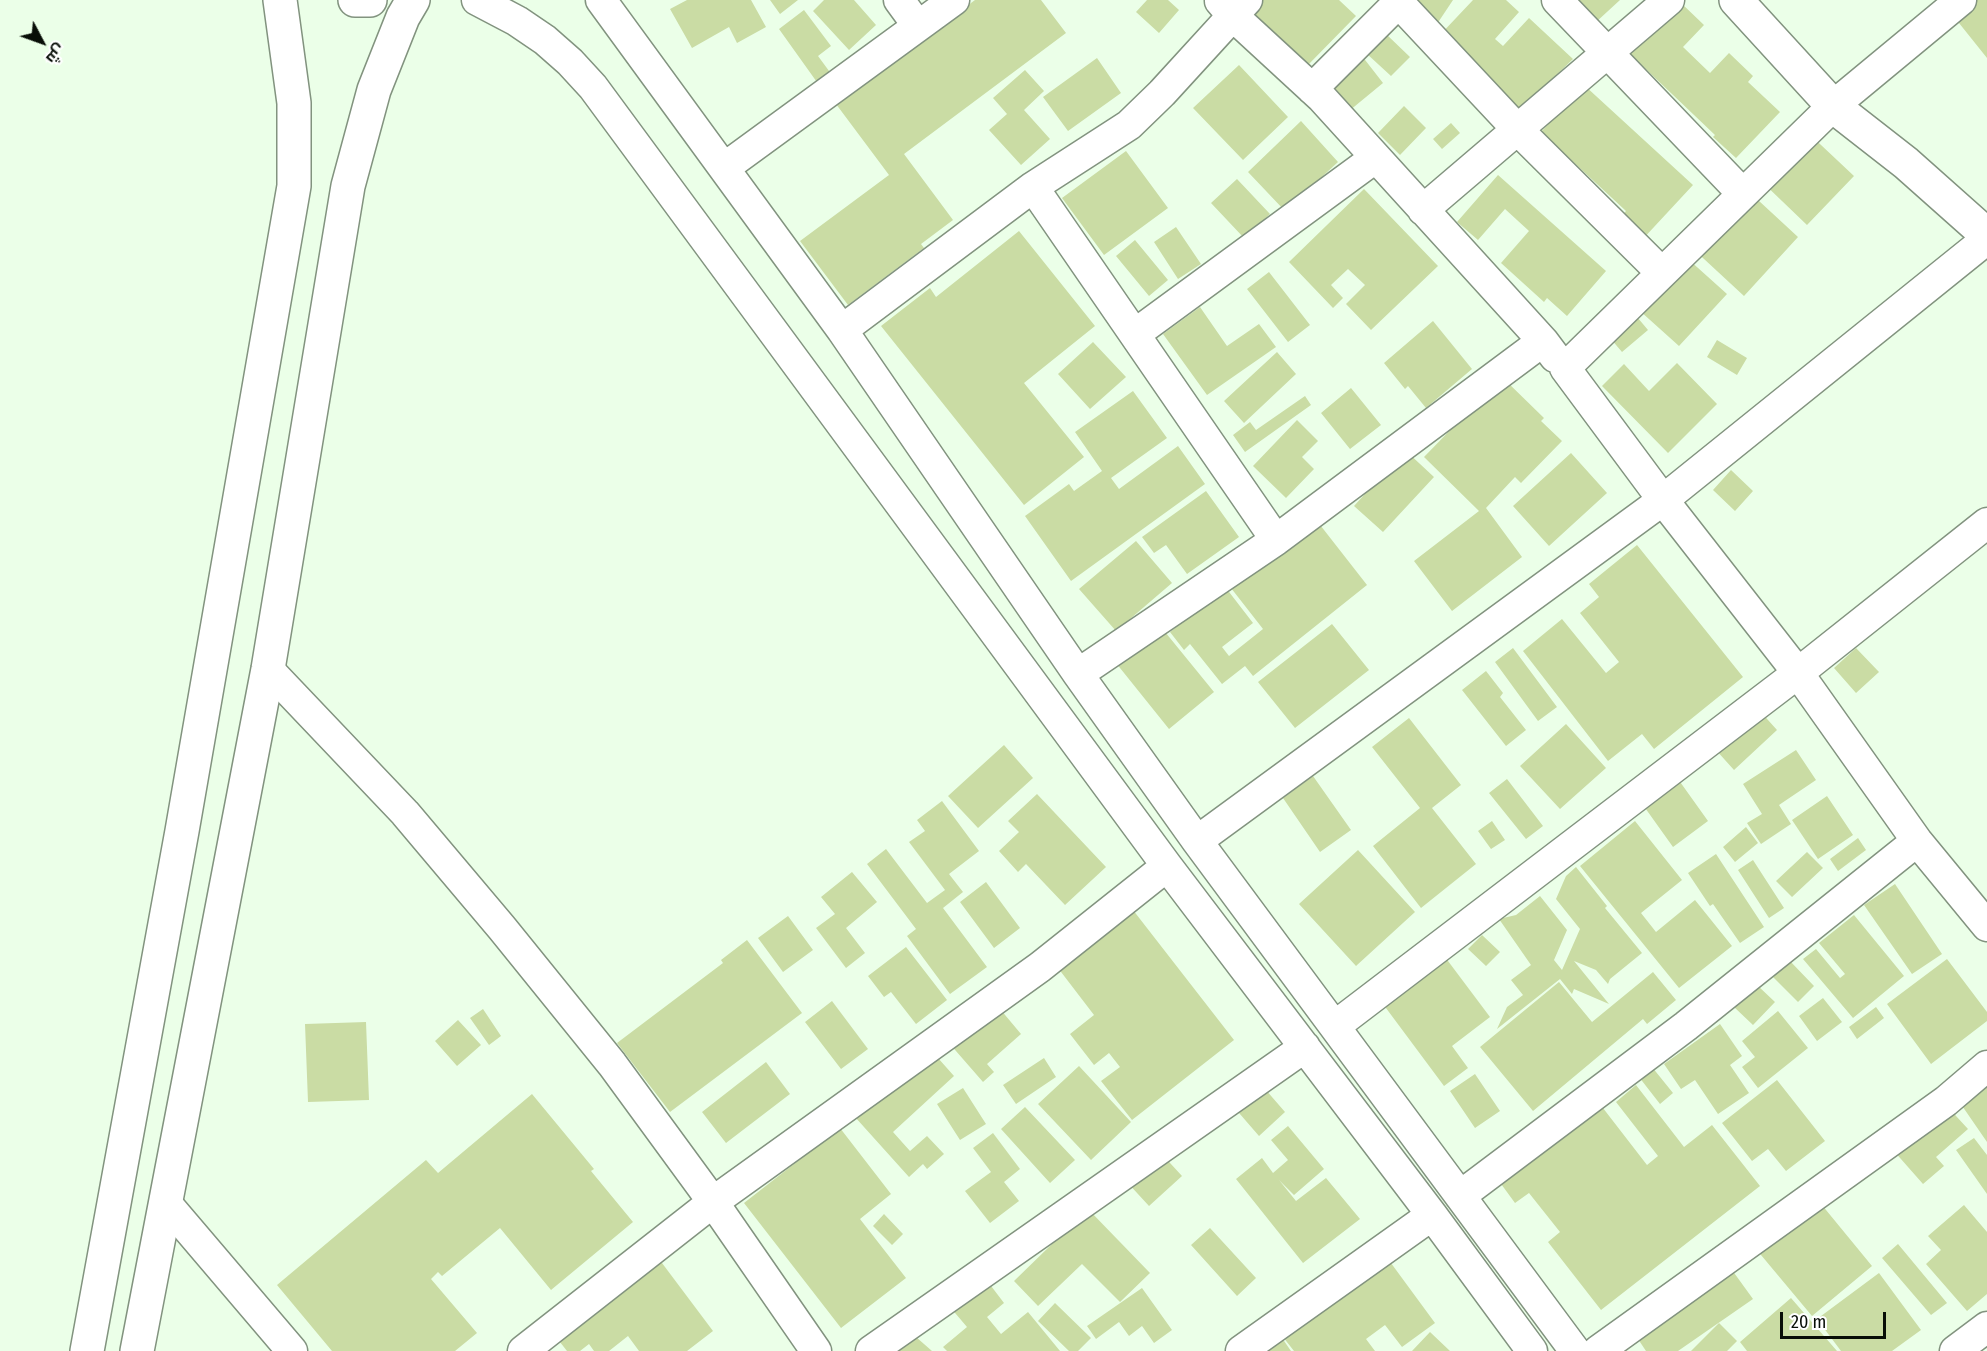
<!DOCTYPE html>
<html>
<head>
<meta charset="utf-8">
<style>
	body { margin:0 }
	#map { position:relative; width:1987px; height:1351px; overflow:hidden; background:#ebffe8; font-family:"Fira Sans Condensed",Cairo,sans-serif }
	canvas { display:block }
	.north { position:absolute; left:12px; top:12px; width:60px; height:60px; -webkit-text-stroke:4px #fff; paint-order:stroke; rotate:131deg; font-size:16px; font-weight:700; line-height:24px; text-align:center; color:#080e07 }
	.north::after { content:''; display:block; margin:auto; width:21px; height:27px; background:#080e07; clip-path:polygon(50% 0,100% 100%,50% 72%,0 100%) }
	.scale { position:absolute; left:1780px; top:1312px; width:106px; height:27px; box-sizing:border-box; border:3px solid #080e07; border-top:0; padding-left:8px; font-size:18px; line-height:21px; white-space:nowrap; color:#080e07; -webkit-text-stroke:4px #fff; paint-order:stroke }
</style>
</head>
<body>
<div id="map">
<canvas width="1987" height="1351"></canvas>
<div class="north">ش</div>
<div class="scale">20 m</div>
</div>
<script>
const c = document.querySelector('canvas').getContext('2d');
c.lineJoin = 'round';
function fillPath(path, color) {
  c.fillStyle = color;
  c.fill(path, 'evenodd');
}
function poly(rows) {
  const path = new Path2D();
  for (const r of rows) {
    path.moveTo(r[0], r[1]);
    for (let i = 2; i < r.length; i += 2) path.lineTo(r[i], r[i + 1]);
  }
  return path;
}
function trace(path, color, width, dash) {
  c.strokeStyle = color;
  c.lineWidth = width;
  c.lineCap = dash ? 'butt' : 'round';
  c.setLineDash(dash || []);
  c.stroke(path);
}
fillPath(poly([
	[687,0,751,0,766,27,737,43,729,27,692,48,670,9],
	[770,0,798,0,780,14],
	[824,0,854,0,876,25,849,50,813,11],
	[975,0,1041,0,1066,33,904,154,953,220,921,244,924,248,848,305,800,241,889,175,836,104],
	[1147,0,1168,0,1179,10,1159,33,1136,12],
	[1258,0,1339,0,1356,16,1308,65,1244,15],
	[1418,0,1453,0,1437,24,1412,8],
	[1473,0,1506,0,1519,12,1495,39,1503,46,1529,18,1573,59,1519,111,1439,36],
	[1574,0,1620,0,1595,23],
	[1977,0,1987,0,1987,58,1955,18],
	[1680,2,1704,25,1683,47,1710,73,1729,53,1753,76,1748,82,1780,112,1736,158,1713,137,1715,135,1630,54],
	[804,10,831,46,818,56,832,75,819,85,779,29],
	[1385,33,1410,57,1391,76,1366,53],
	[1362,56,1383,83,1349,111,1327,84],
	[1097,58,1121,93,1068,131,1043,97],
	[1239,65,1288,117,1243,160,1193,108],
	[1025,70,1044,91,1024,110,1050,139,1021,165,989,130,1007,114,993,98],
	[1584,85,1693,185,1641,241,1618,220,1626,211,1541,132],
	[1404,106,1426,128,1400,155,1378,133],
	[1301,121,1338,162,1285,211,1248,172],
	[1451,123,1460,133,1442,149,1433,139],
	[1804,129,1854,176,1807,225,1757,177],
	[1126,151,1168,208,1104,255,1062,198],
	[1498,175,1606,271,1567,316,1547,298,1544,302,1501,263,1529,231,1505,209,1478,240,1457,222],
	[1237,179,1270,214,1244,238,1211,203],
	[1745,188,1798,237,1744,296,1690,246],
	[1364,189,1438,266,1371,330,1346,304,1365,285,1348,269,1331,285,1343,298,1333,308,1289,262],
	[1176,227,1201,264,1178,279,1154,242],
	[1019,231,1095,326,1024,383,1084,457,1024,505,881,326,930,288,936,297],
	[1135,240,1168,280,1149,296,1116,256],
	[1678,250,1727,294,1679,346,1630,302],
	[1269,272,1310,325,1288,342,1247,289],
	[1200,307,1227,346,1259,324,1276,347,1207,395,1163,334],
	[1632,311,1648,330,1622,352,1605,332],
	[1433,321,1472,369,1426,408,1408,386,1405,389,1384,363],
	[1717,340,1747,358,1737,375,1707,357],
	[1093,342,1126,377,1090,409,1058,374],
	[1277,352,1296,374,1244,423,1224,401],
	[1677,363,1717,404,1668,453,1602,386,1624,364,1649,391],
	[1502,377,1544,418,1541,421,1562,441,1521,483,1515,477,1486,508,1522,557,1452,611,1414,561,1479,511,1424,457],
	[1351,388,1381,425,1350,449,1321,413],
	[1133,391,1167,438,1111,478,1119,489,1178,446,1205,484,1071,581,1025,516,1069,484,1074,491,1102,471,1075,432],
	[1305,396,1311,405,1245,452,1233,435,1250,422,1256,430],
	[1297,420,1318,441,1302,457,1314,469,1286,498,1253,466],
	[1405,450,1434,477,1383,532,1354,506],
	[1571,453,1607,493,1549,546,1513,506],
	[1731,470,1753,491,1735,511,1713,490],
	[1206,491,1239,537,1187,574,1166,545,1154,553,1142,537],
	[1317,521,1367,585,1253,676,1245,666,1222,684,1190,644,1184,650,1170,632,1226,588,1253,623,1222,647,1229,656,1263,629,1231,588],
	[1136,541,1172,583,1116,631,1079,589],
	[1637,545,1743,677,1654,749,1642,734,1608,761,1523,651,1562,619,1606,673,1619,662,1580,613,1599,597,1589,584],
	[1332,624,1369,670,1295,728,1258,682],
	[1161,627,1214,692,1169,729,1116,663],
	[1513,648,1557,707,1538,721,1495,662],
	[1856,648,1879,672,1856,693,1834,668],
	[1486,671,1503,693,1500,697,1526,730,1506,746,1462,690],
	[1759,710,1777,730,1734,770,1716,750],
	[1409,718,1461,785,1432,808,1476,864,1421,908,1373,846,1420,808,1372,747],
	[1566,724,1606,768,1560,809,1520,766],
	[1004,745,1033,778,978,828,948,796],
	[1796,750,1816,780,1779,805,1791,824,1761,844,1747,823,1762,814,1743,784],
	[1313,776,1351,830,1320,852,1283,798],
	[1507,779,1543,826,1526,839,1489,793],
	[1678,779,1708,821,1673,847,1643,805],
	[1037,794,1106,867,1065,905,1026,864,1018,872,999,851,1019,832,1008,821],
	[1827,796,1853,835,1818,859,1792,820],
	[942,801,979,851,949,874,963,892,943,908,987,967,950,994,907,936,916,929,867,864,886,849,927,903,945,890,909,842,925,831,917,820],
	[1492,821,1505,840,1491,849,1478,831],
	[1635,821,1682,880,1641,913,1656,932,1695,900,1732,946,1679,988,1580,866],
	[1746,827,1758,843,1735,862,1723,847],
	[1858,838,1866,850,1838,871,1830,859],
	[1358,850,1415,912,1356,966,1299,904],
	[1807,852,1823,868,1792,897,1776,881],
	[1716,854,1764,927,1740,943,1713,904,1710,906,1688,873],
	[1753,860,1784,908,1769,918,1738,870],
	[1576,867,1607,906,1605,908,1642,953,1610,979,1608,984,1596,970,1574,961,1609,1004,1574,989,1572,994,1560,979,1497,1029,1507,1007,1523,995,1511,980,1531,965,1499,919,1516,915,1540,896,1567,930,1554,960,1562,970,1580,929,1556,899,1566,876],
	[852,872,877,902,846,928,865,953,846,968,816,928,835,914,821,897],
	[986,882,1020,928,994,948,960,902],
	[1895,884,1942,954,1912,974,1864,905],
	[1133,910,1234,1040,1132,1120,1101,1081,1120,1067,1109,1053,1094,1065,1070,1034,1094,1015,1058,968],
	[1854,915,1904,976,1853,1018,1803,959,1816,949,1840,978,1845,974,1819,943],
	[788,916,813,950,783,972,758,938],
	[1482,935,1500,952,1486,966,1468,949],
	[747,940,802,1013,670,1112,617,1043,723,963,721,960],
	[906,947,947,1000,916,1024,891,992,884,997,868,976],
	[1442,953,1490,1017,1452,1046,1468,1068,1444,1086,1380,1000],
	[1947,959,1987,1012,1987,1021,1931,1064,1887,1004],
	[1789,960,1814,986,1798,1002,1773,977],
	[1653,972,1676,1000,1647,1024,1643,1019,1533,1111,1480,1047,1559,982,1592,1022],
	[1757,985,1775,1002,1753,1025,1734,1007],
	[1823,998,1842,1022,1817,1041,1799,1016],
	[832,1001,868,1049,841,1069,805,1022],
	[995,1003,1021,1034,987,1064,994,1072,983,1082,949,1043],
	[1876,1007,1884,1018,1857,1039,1849,1027],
	[483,1009,501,1036,489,1045,470,1018],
	[1778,1011,1808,1048,1758,1088,1742,1067,1755,1057,1742,1041],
	[458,1020,481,1045,457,1066,435,1041],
	[366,1022,369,1100,308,1102,305,1024],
	[1720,1024,1742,1056,1730,1065,1749,1093,1718,1114,1695,1080,1681,1089,1664,1064],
	[930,1049,954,1076,893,1132,910,1151,927,1136,944,1154,927,1169,923,1164,909,1177,855,1117],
	[1044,1058,1056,1077,1016,1104,1003,1085],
	[766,1062,790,1094,726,1143,702,1112],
	[1079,1066,1131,1122,1091,1160,1038,1104],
	[1652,1067,1673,1093,1660,1104,1639,1077],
	[1475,1074,1500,1111,1475,1128,1450,1091],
	[1777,1080,1825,1141,1786,1171,1768,1149,1752,1161,1722,1123],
	[1987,1081,1987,1142,1956,1097],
	[1259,1082,1285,1112,1259,1136,1233,1106],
	[1636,1085,1684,1147,1712,1125,1760,1186,1601,1310,1548,1242,1560,1232,1529,1193,1515,1203,1496,1177,1596,1099,1647,1165,1658,1156,1616,1102],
	[963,1088,986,1124,960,1140,937,1104],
	[532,1094,594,1169,591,1171,633,1222,551,1290,500,1228,442,1276,438,1272,431,1279,477,1333,455,1351,332,1351,277,1285,426,1160,438,1173],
	[1945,1104,1968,1129,1936,1157,1944,1166,1923,1184,1893,1150],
	[1025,1107,1075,1160,1050,1183,1001,1129],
	[1288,1126,1324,1169,1294,1195,1279,1180,1296,1201,1326,1178,1360,1219,1303,1263,1236,1179,1262,1158,1273,1173,1288,1160,1271,1140],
	[840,1128,891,1194,860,1219,906,1278,841,1328,744,1203],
	[993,1133,1020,1169,1004,1182,1019,1201,990,1223,965,1191,991,1172,973,1148],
	[1974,1138,1987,1155,1987,1194,1956,1150],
	[1159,1151,1182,1176,1149,1206,1126,1181],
	[1817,1199,1872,1266,1812,1316,1756,1249],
	[1964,1205,1987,1232,1987,1294,1967,1311,1926,1264,1941,1250,1928,1236],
	[1088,1209,1150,1273,1120,1302,1082,1264,1038,1306,1014,1281],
	[884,1214,903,1234,892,1245,873,1226],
	[1210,1228,1256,1278,1237,1296,1191,1245],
	[1898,1244,1947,1303,1931,1315,1882,1258],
	[659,1259,713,1331,687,1351,639,1351,628,1336,609,1351,594,1351,589,1344,580,1351,567,1351,556,1337],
	[1388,1259,1435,1323,1402,1347,1385,1325,1366,1339,1375,1351,1294,1351,1283,1337],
	[1732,1270,1753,1299,1678,1351,1646,1351,1636,1336],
	[1879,1273,1921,1330,1892,1351,1841,1351,1817,1319],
	[985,1278,1004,1303,987,1317,1001,1334,1028,1312,1060,1351,947,1351,943,1347,967,1327,950,1307],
	[1142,1288,1172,1330,1154,1343,1142,1326,1129,1336,1119,1322,1096,1339,1087,1326],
	[1791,1298,1837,1351,1747,1351,1740,1342],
	[1055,1303,1091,1338,1078,1351,1069,1351,1038,1321],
	[1719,1323,1737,1341,1727,1351,1691,1351],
	[908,1330,932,1351,889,1351],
	[1430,1332,1450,1351,1412,1351],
	[1282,1338,1291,1351,1263,1351]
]), '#cadca4');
const street = poly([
	[477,0,517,21,545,40,570,62,593,87,1167,866,1432,1215,1532,1351],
	[601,0,842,330,1078,674,1197,841,1575,1351],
	[899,0,918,26],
	[1557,0,1743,194],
	[1961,0,1833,106,1565,368,1663,500,1798,673,1917,841,1987,926],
	[1220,1,1232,15,1321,97,1543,341,1555,357],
	[1399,3,1518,130,1662,273],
	[1312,89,1401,0],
	[724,168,954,0],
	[1033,187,1276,540],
	[1423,210,1669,0],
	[842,330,1033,187,1129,125,1162,93,1247,0],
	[1135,334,1375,158],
	[268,669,405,813,502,928,612,1064,713,1202,523,1351],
	[1078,674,1276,540,1543,341],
	[1197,841,1663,500,1987,239],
	[1335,1026,1798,673,1987,523],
	[1460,1196,1686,1026,1917,841],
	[166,1203,292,1351],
	[816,1351,713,1202,1040,967,1167,866],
	[871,1351,1305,1047],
	[1241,1351,1432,1215],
	[1598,1351,1946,1101,1987,1066],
	[1955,1351,1987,1327]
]);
const secondary = poly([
	[355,0,370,0],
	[1736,0,1833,106,1906,163,1987,235],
	[87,1351,182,831,294,186,294,103,280,0],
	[137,1351,268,669,348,186,374,90,403,17,413,0]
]);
trace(street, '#82937f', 33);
trace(secondary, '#82937f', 36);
trace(street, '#fff', 30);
trace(secondary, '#fff', 33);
</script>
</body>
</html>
